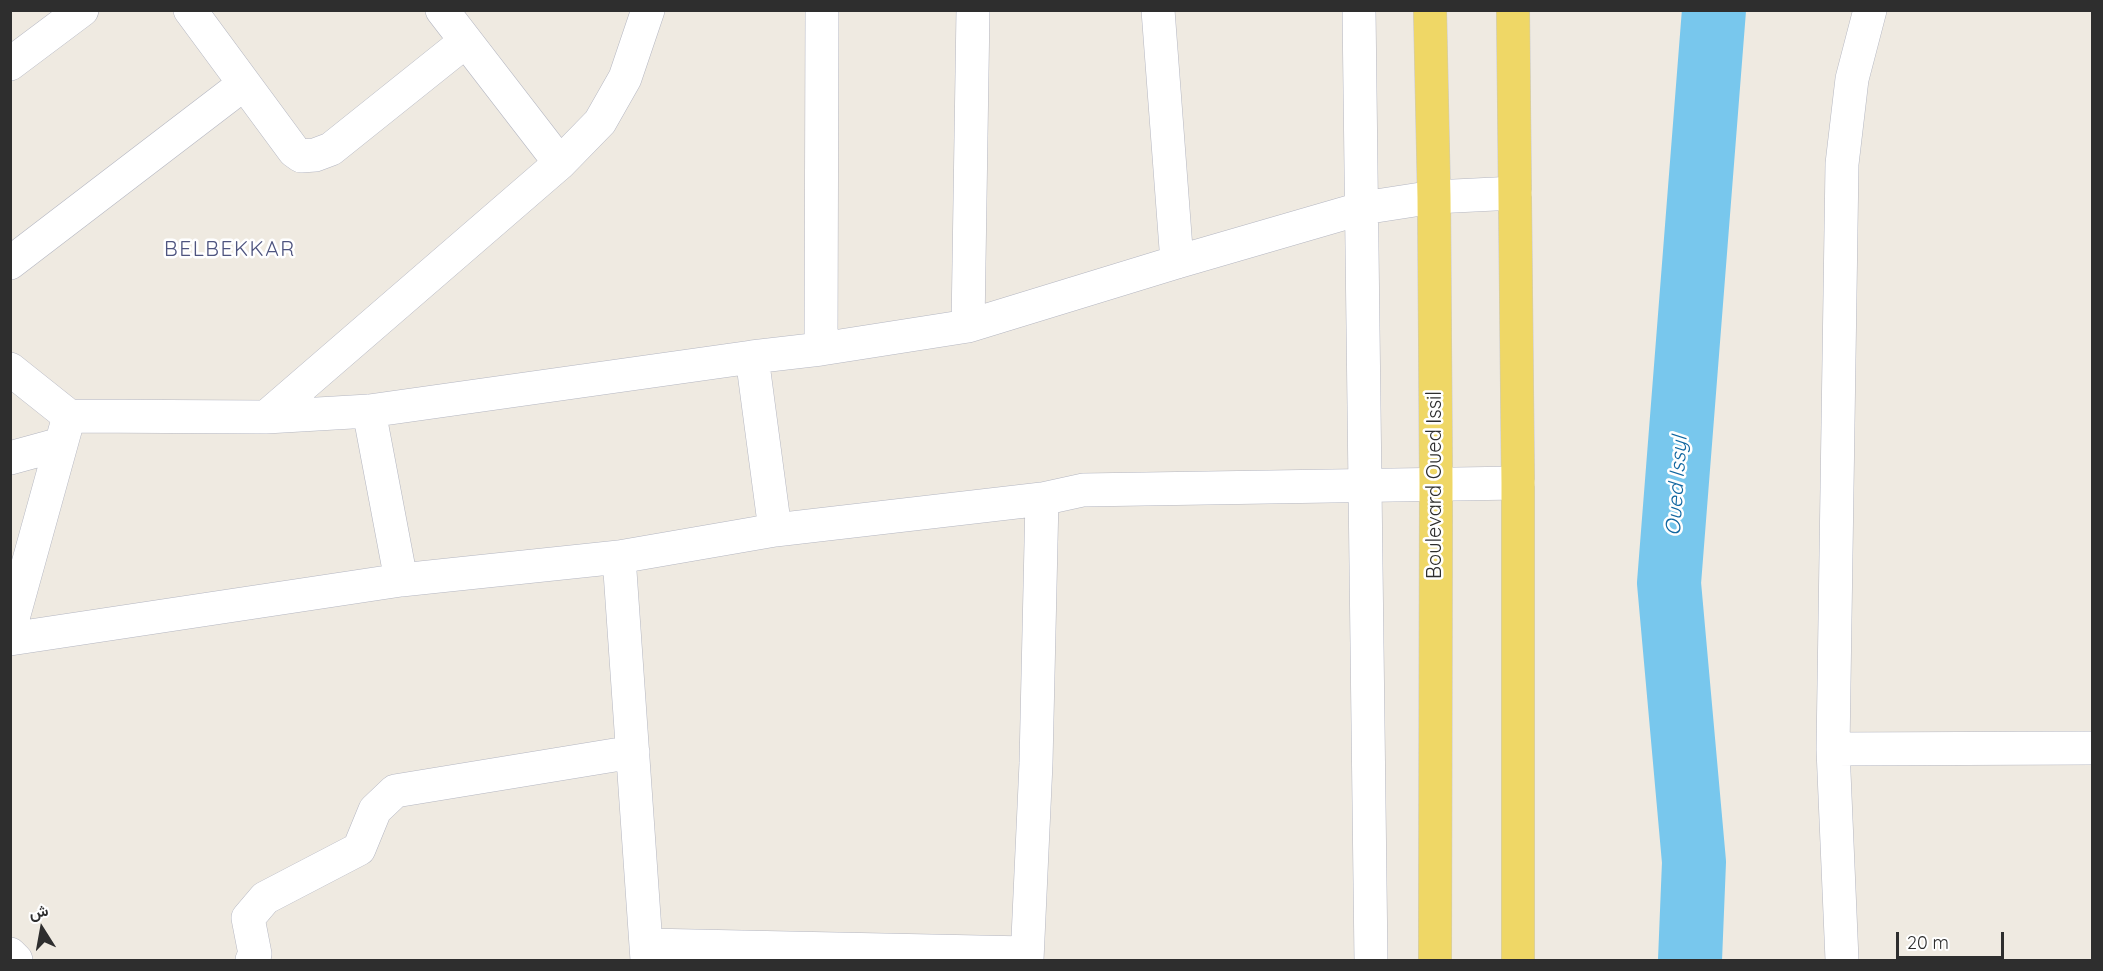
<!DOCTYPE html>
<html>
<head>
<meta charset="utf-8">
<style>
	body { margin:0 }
	#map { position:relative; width:2103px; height:971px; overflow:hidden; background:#efeae1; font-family:Quicksand,Vazirmatn,sans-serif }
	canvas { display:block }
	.frame { position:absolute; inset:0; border:12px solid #2e2e2e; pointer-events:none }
	.north { position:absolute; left:12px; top:899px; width:60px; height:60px; -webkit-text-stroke:4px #fff; paint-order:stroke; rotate:349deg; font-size:16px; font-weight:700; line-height:24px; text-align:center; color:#2e2e2e }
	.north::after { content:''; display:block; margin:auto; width:21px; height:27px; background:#2e2e2e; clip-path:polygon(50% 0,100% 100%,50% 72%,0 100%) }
	.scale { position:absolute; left:1896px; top:932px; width:108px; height:27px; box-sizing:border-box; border:3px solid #2e2e2e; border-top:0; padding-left:8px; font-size:18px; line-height:21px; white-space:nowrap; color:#2e2e2e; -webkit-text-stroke:4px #fff; paint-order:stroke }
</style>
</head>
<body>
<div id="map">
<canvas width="2103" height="971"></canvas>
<div class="frame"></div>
<div class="north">ش</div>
<div class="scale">20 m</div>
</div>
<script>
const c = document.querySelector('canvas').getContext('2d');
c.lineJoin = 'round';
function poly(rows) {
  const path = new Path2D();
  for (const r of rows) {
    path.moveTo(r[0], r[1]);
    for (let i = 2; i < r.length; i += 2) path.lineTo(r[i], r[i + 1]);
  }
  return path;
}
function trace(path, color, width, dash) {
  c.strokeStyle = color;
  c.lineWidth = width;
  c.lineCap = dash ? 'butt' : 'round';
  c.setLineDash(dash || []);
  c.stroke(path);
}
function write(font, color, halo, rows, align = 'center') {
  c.font = font + ' Quicksand,sans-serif';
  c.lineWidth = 5;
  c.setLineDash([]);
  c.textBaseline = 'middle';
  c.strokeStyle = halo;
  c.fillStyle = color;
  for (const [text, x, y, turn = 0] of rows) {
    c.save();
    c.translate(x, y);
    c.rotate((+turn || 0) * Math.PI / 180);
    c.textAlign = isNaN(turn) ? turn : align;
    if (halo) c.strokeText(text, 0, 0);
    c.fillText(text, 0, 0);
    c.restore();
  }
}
trace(poly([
	[1690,960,1694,862,1669,583,1714,10]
]), '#78c7ed', 64);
const minor = poly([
	[190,10,294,151,301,156,315,155,331,149,466,41],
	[442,10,560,163],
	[1158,10,1177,262],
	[1359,10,1371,960],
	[10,64,82,10],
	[10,263,244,84],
	[968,326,973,10],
	[821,349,822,10],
	[752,357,775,530],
	[10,369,69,416,266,417,369,411,752,357,821,349,968,326,1177,262,1363,208,1434,197,1515,193],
	[369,411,401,580],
	[266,417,560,163,600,122,625,78,648,10],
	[10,458,61,444],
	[619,557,647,960],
	[10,629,69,416],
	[10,639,401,580,619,557,775,530,1042,499,1083,490,1518,483],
	[1833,749,2092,748],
	[647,945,1027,953],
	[10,954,16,960],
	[252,960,255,954,248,918,265,898,359,849,375,810,395,791,633,752],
	[1027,960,1036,763,1042,499],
	[1842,960,1833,749,1842,164,1852,79,1870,10]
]);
const major = poly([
	[1430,10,1434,197,1436,483,1435,960],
	[1513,10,1518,483,1518,960]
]);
trace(minor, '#b4b6c1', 34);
trace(major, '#c9c9c9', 34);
trace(minor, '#fff', 33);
trace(major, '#efd766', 33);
write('20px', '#2e2e2e', '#fff', [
	["Boulevard Oued Issil",1435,485,-90]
]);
c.letterSpacing = '1.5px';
write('21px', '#4e547f', '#fff', [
	["BELBEKKAR",230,250]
]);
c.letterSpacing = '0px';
write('italic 21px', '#1066a0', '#fff', [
	["Oued Issyl",1677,486,-86]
]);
</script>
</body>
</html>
